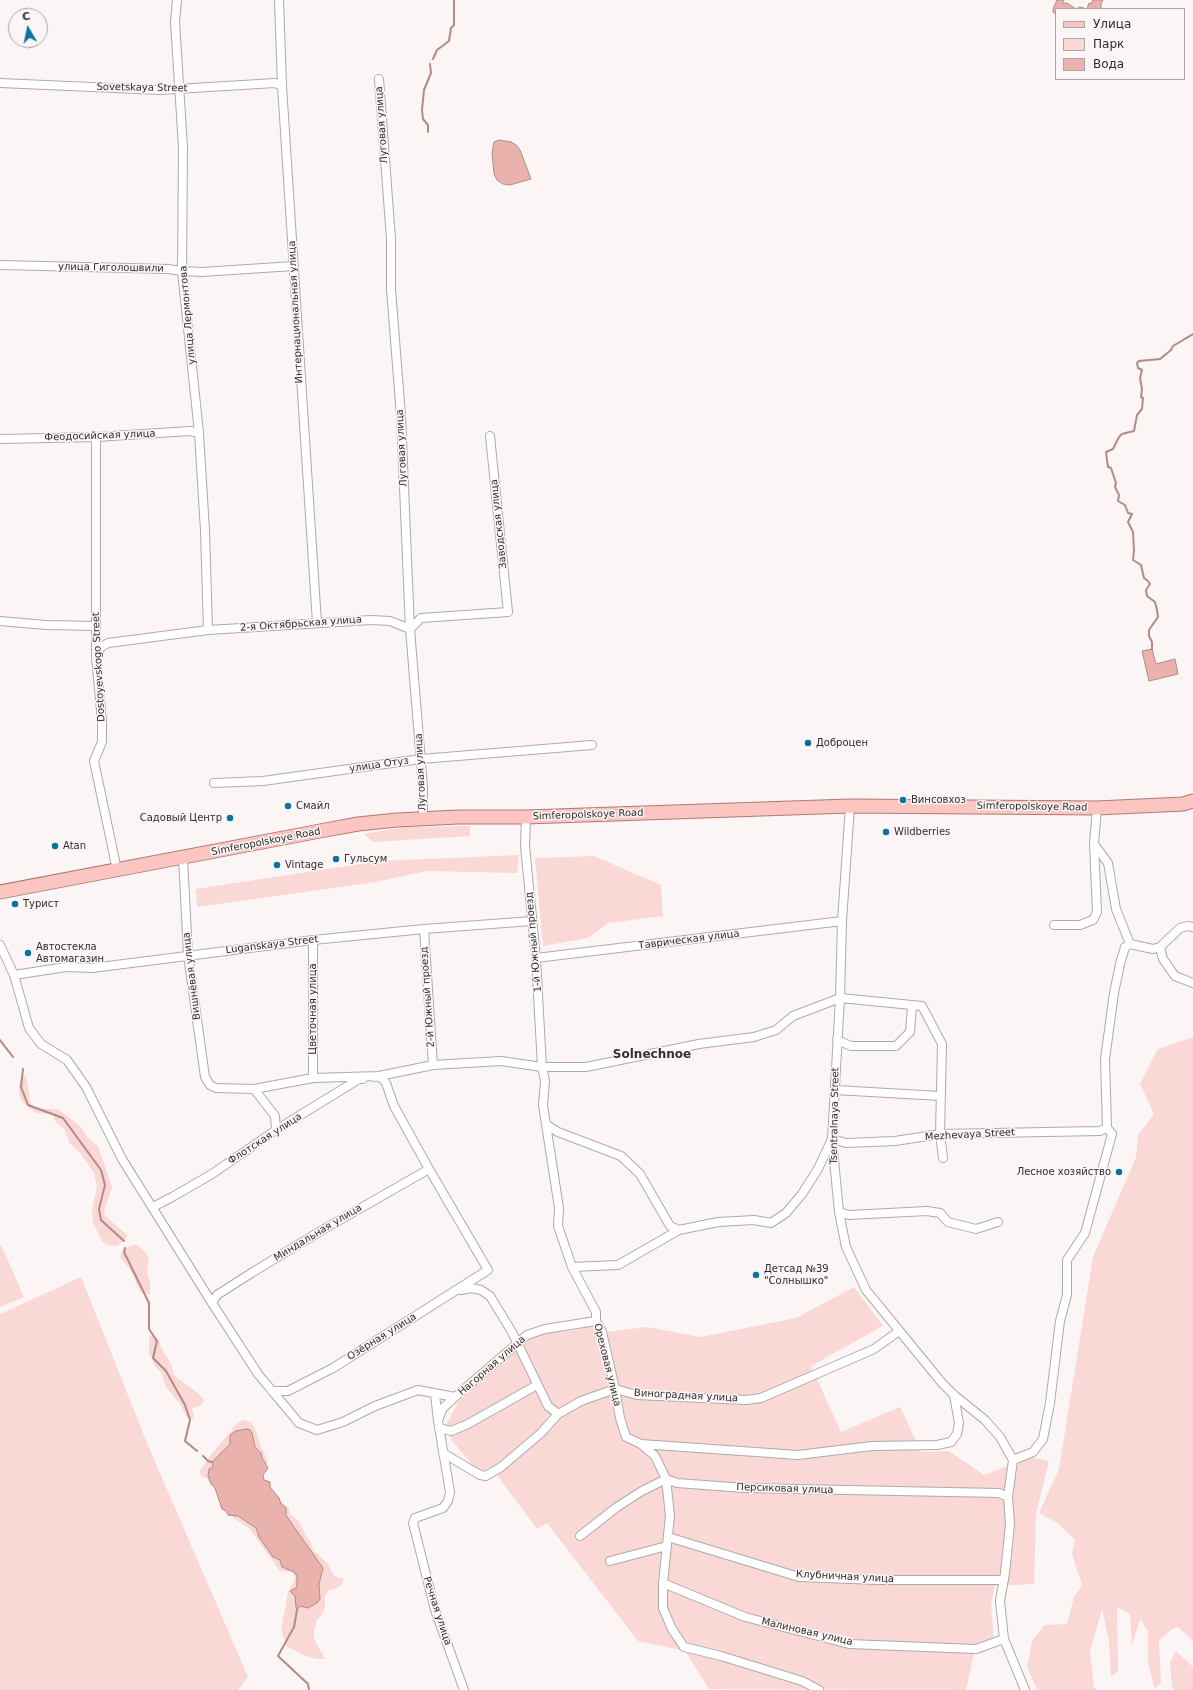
<!DOCTYPE html>
<html>
<head>
<meta charset="utf-8">
<style>
	body { margin:0 }
	#map { position:relative; width:1193px; height:1690px; overflow:hidden; background:#fbf6f5; font-family:"DejaVu Sans",sans-serif }
	canvas { display:block }
	.legend { position:absolute; left:1055px; top:8px; width:130px; height:72px; box-sizing:border-box; background:#fbf6f5; border:1px solid #a9a6a5; margin:0; padding:5px 7px; list-style:none; font-size:12px; color:#2f2d2d }
	.legend li { display:flex; align-items:center; gap:8px; height:20px }
	.legend b { width:20px; border:1px solid #a9a6a5 }
	.north { position:absolute; left:8px; top:8px; width:40px; height:40px; box-sizing:border-box; background:#fbf6f5; border:1px solid #a9a6a5; border-radius:50%; rotate:351deg; font-size:11px; font-weight:700; line-height:16px; text-align:center; color:#2f2d2d }
	.north::after { content:''; display:block; margin:auto; width:14px; height:18px; background:#0a739f; clip-path:polygon(50% 0,100% 100%,50% 72%,0 100%) }
</style>
</head>
<body>
<div id="map">
<canvas width="1193" height="1690"></canvas>
<ul class="legend">
<li><b style="height:5px;background:#fbc6c2"></b>Улица</li>
<li><b style="height:11px;background:#f9d8d5"></b>Парк</li>
<li><b style="height:11px;background:#eab2ad"></b>Вода</li>
</ul>
<div class="north">С</div>
</div>
<script>
const c = document.querySelector('canvas').getContext('2d');
c.lineJoin = 'round';
function fillPath(path, color) {
  c.fillStyle = color;
  c.fill(path, 'evenodd');
}
function poly(rows) {
  const path = new Path2D();
  for (const r of rows) {
    path.moveTo(r[0], r[1]);
    for (let i = 2; i < r.length; i += 2) path.lineTo(r[i], r[i + 1]);
  }
  return path;
}
function trace(path, color, width, dash) {
  c.strokeStyle = color;
  c.lineWidth = width;
  c.lineCap = dash ? 'butt' : 'round';
  c.setLineDash(dash || []);
  c.stroke(path);
}
function write(font, color, halo, rows, align = 'center') {
  c.font = font + ' "DejaVu Sans",sans-serif';
  c.lineWidth = 3;
  c.setLineDash([]);
  c.textBaseline = 'middle';
  c.strokeStyle = halo;
  c.fillStyle = color;
  for (const [text, x, y, turn = 0] of rows) {
    c.save();
    c.translate(x, y);
    c.rotate((+turn || 0) * Math.PI / 180);
    c.textAlign = isNaN(turn) ? turn : align;
    if (halo) c.strokeText(text, 0, 0);
    c.fillText(text, 0, 0);
    c.restore();
  }
}
fillPath(poly([
	[470,826,470,836,373,842,364,834,404,827],
	[519,855,517,873,426,871,376,882,197,907,196,889,380,861],
	[594,856,661,885,663,916,608,923,588,938,543,946,535,858],
	[1193,1037,1193,1641,1178,1627,1172,1629,1159,1641,1161,1682,1155,1689,1148,1663,1148,1631,1140,1619,1132,1646,1130,1614,1117,1607,1118,1671,1111,1677,1109,1641,1102,1609,1090,1652,1094,1687,1097,1690,1040,1690,1037,1689,1027,1667,1032,1641,1045,1625,1067,1624,1074,1597,1082,1585,1072,1554,1075,1540,1058,1523,1039,1513,1059,1469,1093,1257,1136,1157,1138,1135,1154,1114,1140,1084,1158,1049],
	[22,1076,26,1077,31,1105,37,1109,57,1109,62,1112,81,1127,88,1138,98,1146,112,1187,105,1209,104,1215,127,1235,126,1239,117,1246,108,1245,102,1241,93,1223,92,1210,97,1187,94,1173,81,1154,69,1142,65,1130,55,1121,53,1114,36,1113,23,1103,19,1094,19,1085],
	[1,1245,24,1297,0,1307,0,1246],
	[132,1245,137,1245,143,1250,149,1258,147,1273,150,1283,150,1294,143,1294,138,1288,132,1273,120,1257,123,1250],
	[81,1277,147,1443,248,1677,238,1690,0,1690,0,1314],
	[854,1287,883,1326,811,1366,841,1432,900,1407,921,1452,949,1451,984,1475,1032,1457,1049,1461,1036,1514,1034,1584,995,1586,991,1604,994,1642,976,1645,966,1690,709,1689,685,1651,638,1641,547,1523,537,1529,491,1467,480,1473,452,1441,446,1425,459,1401,522,1342,543,1332,572,1331,590,1326,597,1333,647,1327,701,1337,796,1318],
	[154,1335,159,1340,161,1347,171,1364,174,1375,199,1394,205,1401,200,1406,192,1408,194,1416,192,1420,186,1416,181,1405,166,1387,161,1373,155,1366,149,1353,149,1337],
	[243,1420,251,1422,254,1426,261,1446,268,1462,265,1465,234,1433,229,1437,231,1443,208,1479,201,1476,200,1471,210,1456,232,1430,235,1425],
	[281,1501,289,1508,290,1514,299,1521,306,1536,311,1543,313,1550,327,1563,335,1577,343,1578,343,1584,334,1589,328,1590,325,1598,325,1606,322,1614,317,1620,314,1630,314,1639,325,1659,317,1659,306,1656,287,1647,281,1631,288,1592,295,1579,294,1575,292,1572,280,1571,249,1528,233,1518,233,1515,240,1515,255,1524,263,1538,275,1550,275,1556,283,1558,286,1565,291,1568,299,1575,304,1586,297,1597,301,1602,309,1605,315,1600,317,1595,310,1592,308,1588,311,1581,312,1566,307,1556,310,1554,309,1549,295,1533,284,1509,278,1502],
	[1176,1651,1193,1667,1193,1690,1175,1690,1172,1687,1170,1662]
]), '#f9d8d5');
const water = poly([
	[1057,0,1064,0,1062,3,1067,3,1076,9,1080,7,1087,9,1056,9,1056,14,1053,12,1053,9,1057,0],
	[1093,0,1103,0,1101,4,1101,9,1087,9,1089,3,1091,4,1093,0],
	[499,140,511,142,516,145,520,150,531,179,510,185,503,184,497,180,494,174,492,153,494,142,499,140],
	[1152,649,1156,664,1175,659,1178,674,1149,681,1142,651,1152,649],
	[246,1429,250,1430,252,1433,255,1447,261,1453,262,1458,268,1468,263,1475,264,1480,270,1482,270,1487,279,1498,281,1504,286,1508,286,1515,294,1527,323,1568,319,1584,320,1599,317,1603,308,1608,300,1606,297,1610,296,1607,295,1596,290,1591,296,1588,297,1585,297,1576,294,1572,282,1567,280,1560,273,1557,259,1537,256,1528,238,1516,228,1515,226,1511,222,1509,215,1488,211,1484,208,1476,209,1469,213,1467,212,1462,230,1444,230,1435,236,1431,246,1429]
]);
fillPath(water, '#eab2ad');
trace(water, '#b28a87', 1);
trace(poly([
	[433,59,437,50,449,41,451,28,454,25,454,0],
	[428,132,428,125,423,119,422,110,424,90,431,73,430,64],
	[1152,649,1152,642,1149,636,1149,630,1158,617,1157,610,1155,602,1147,596,1146,590,1150,584,1148,581,1144,578,1141,565,1133,560,1134,551,1133,532,1128,522,1132,514,1128,513,1125,505,1118,501,1119,495,1115,487,1116,483,1111,468,1108,467,1106,452,1113,449,1119,437,1122,434,1134,431,1137,415,1142,409,1143,398,1141,397,1142,389,1140,378,1142,370,1138,368,1137,363,1139,361,1160,359,1171,350,1173,346,1193,334],
	[0,1040,13,1057],
	[23,1069,21,1087,28,1105,63,1118,101,1170,105,1185,99,1209,101,1220,124,1241],
	[125,1248,124,1252,149,1303,149,1329,157,1341,153,1358,166,1371,185,1405,190,1420,185,1441,197,1451],
	[203,1456,208,1461,212,1462],
	[297,1610,294,1627,278,1656,308,1684,309,1690]
]), '#b28a87', 2);
const minor = poly([
	[177,0,175,22,183,147,182,271,199,433,205,531,208,630],
	[279,0,282,86,317,623],
	[379,79,391,239,391,289,401,416,410,629,423,787,423,818],
	[0,83,160,90,275,83,282,86],
	[0,265,168,269,182,271,202,272,294,266],
	[96,437,96,657,102,721,102,742,94,761,117,870],
	[0,439,96,437,190,431,199,433],
	[0,621,46,625,96,626],
	[96,657,101,647,108,643,208,630,371,620,390,621,410,629,421,618,508,612,490,436],
	[214,783,263,781,421,759,592,745],
	[850,806,842,921,840,998,832,1139,839,1212,846,1247,866,1290,942,1383,954,1395,985,1420,1000,1437,1013,1460],
	[526,817,525,846,536,958,542,1067,545,1081,543,1105,559,1208,558,1226,572,1267,596,1312,596,1321,602,1332,615,1389,620,1418,626,1437,641,1444,655,1456,666,1479,670,1516,663,1583,663,1608,672,1629,684,1647,721,1656,802,1681,819,1690],
	[183,858,188,955,205,1077,210,1085,216,1088,254,1089,313,1078,379,1076,433,1065,501,1061,542,1067,586,1067,699,1044,754,1037,776,1030,793,1016,840,998,922,1006,942,1044,940,1134,943,1158],
	[1054,925,1080,925,1093,920,1097,912,1094,844],
	[424,929,433,1065],
	[313,940,313,1078],
	[1130,944,1153,949,1160,947,1180,928,1188,926,1193,927],
	[0,945,14,975,29,1028,41,1044,67,1060,86,1087,122,1159,212,1303,258,1374,299,1423,317,1430,343,1422,375,1406,418,1390,455,1397,527,1335,545,1329,596,1321],
	[1160,947,1163,959,1175,976,1193,983],
	[536,958,842,921],
	[14,975,66,967,92,968,313,940,424,929,532,921],
	[837,1040,851,1046,896,1046,910,1032,912,1006],
	[254,1089,275,1116,276,1130],
	[835,1090,941,1096],
	[547,1125,558,1132,621,1156,640,1174,670,1226,679,1230],
	[153,1207,174,1196,212,1174,276,1130,359,1079,363,1079],
	[839,1212,849,1215,927,1211,940,1213,948,1222,976,1229,998,1222],
	[572,1267,618,1265,679,1230,718,1222,754,1220,771,1223,786,1213,802,1194,818,1169,832,1139,846,1143,895,1141,940,1134,1100,1131,1107,1128],
	[461,1290,471,1288,481,1290,490,1296,512,1332,548,1406,558,1414],
	[212,1303,217,1295,253,1272,319,1232,429,1169],
	[272,1391,288,1391,333,1368,488,1270,429,1169,394,1106,386,1083,379,1076,375,1077],
	[435,1394,438,1421,450,1492,448,1501,443,1508,415,1518,413,1523,435,1610,464,1690],
	[438,1420,443,1408,455,1397],
	[439,1428,451,1431,468,1424,537,1385],
	[641,1444,798,1455,872,1446,937,1445,951,1442,957,1434,959,1423,954,1395],
	[443,1453,480,1475,486,1476,501,1467,541,1433,558,1414,581,1401,615,1389,637,1395,746,1400,761,1398,874,1349,899,1331],
	[1013,1460,1033,1452,1043,1439,1050,1403,1060,1321,1067,1295,1067,1260,1085,1233,1112,1134,1107,1128,1105,1059,1114,993,1120,964,1125,947,1130,944,1116,909,1108,863,1094,844,1097,808],
	[1013,1460,1008,1497,1010,1524,1005,1573,1000,1601,1004,1639,1025,1690],
	[580,1536,617,1507,642,1491,666,1479,677,1483,745,1488,999,1493,1008,1497],
	[668,1537,799,1577,877,1580,1004,1580],
	[610,1561,667,1546],
	[663,1583,745,1617,849,1644,976,1649,1004,1639]
]);
const primary = poly([
	[0,892,320,831,358,824,397,820,458,817,526,817,850,806,1097,808,1183,804,1193,801]
]);
trace(minor, '#afaaaa', 10);
trace(primary, '#b27873', 15);
trace(minor, '#fff', 8);
trace(primary, '#fbc6c2', 13);
for (const [x, y, r, color] of [
	[808,743,4,"#0a739f"],
	[903,800,4,"#0a739f"],
	[288,806,4,"#0a739f"],
	[230,818,4,"#0a739f"],
	[886,832,4,"#0a739f"],
	[55,846,4,"#0a739f"],
	[336,859,4,"#0a739f"],
	[277,865,4,"#0a739f"],
	[15,904,4,"#0a739f"],
	[28,953,4,"#0a739f"],
	[1119,1172,4,"#0a739f"],
	[756,1275,4,"#0a739f"]
]) {
  const dot = new Path2D();
  dot.arc(x, y, r, 0, 2 * Math.PI);
  c.fillStyle = color;
  c.fill(dot);
  trace(dot, '#fbf6f5', 1.5);
}
write('10px', '#2f2d2d', '#fbf6f5', [
	["Sovetskaya Street",142,88,1],
	["Луговая улица",382,125,-94],
	["улица Гиголошвили",111,268,1],
	["Интернациональная улица",296,312,-93],
	["улица Лермонтова",188,315,-95],
	["Феодосийская улица",100,436,-2],
	["Луговая улица",402,448,-93],
	["Заводская улица",499,524,-96],
	["2-я Октябрьская улица",301,624,-4],
	["Dostoyevskogo Street",99,667,-93],
	["улица Отуз",379,765,-8],
	["Луговая улица",421,772,-93],
	["Simferopolskoye Road",1032,807,1],
	["Simferopolskoye Road",588,815,-2],
	["Simferopolskoye Road",266,842,-11],
	["Таврическая улица",689,940,-7],
	["1-й Южный проезд",534,942,-95],
	["Luganskaya Street",272,945,-7],
	["Вишнёвая улица",192,976,-97],
	["2-й Южный проезд",428,997,-94],
	["Цветочная улица",313,1009,-90],
	["Tsentralnaya Street",835,1116,-89],
	["Mezhevaya Street",970,1135,-3],
	["Флотская улица",265,1139,-33],
	["Миндальная улица",318,1233,-31],
	["Озёрная улица",382,1337,-32],
	["Ореховая улица",607,1365,76],
	["Нагорная улица",492,1366,-41],
	["Виноградная улица",686,1396,3],
	["Персиковая улица",785,1489,2],
	["Клубничная улица",845,1577,3],
	["Речная улица",437,1611,72],
	["Малиновая улица",807,1632,13]
]);
write('10px', '#2f2d2d', '#fbf6f5', [
	["Доброцен",816,743],
	["Винсовхоз",911,800],
	["Смайл",296,806],
	["Садовый Центр",222,818,"right"],
	["Wildberries",894,832],
	["Atan",63,846],
	["Гульсум",344,859],
	["Vintage",285,865],
	["Турист",23,904],
	["Автостекла",36,947],
	["Автомагазин",36,959],
	["Лесное хозяйство",1111,1172,"right"],
	["Детсад №39",764,1269],
	["\"Солнышко\"",764,1281]
], 'left');
write('bold 12px', '#332f2e', '#fbf6f5', [
	["Solnechnoe",652,1055]
]);
</script>
</body>
</html>
